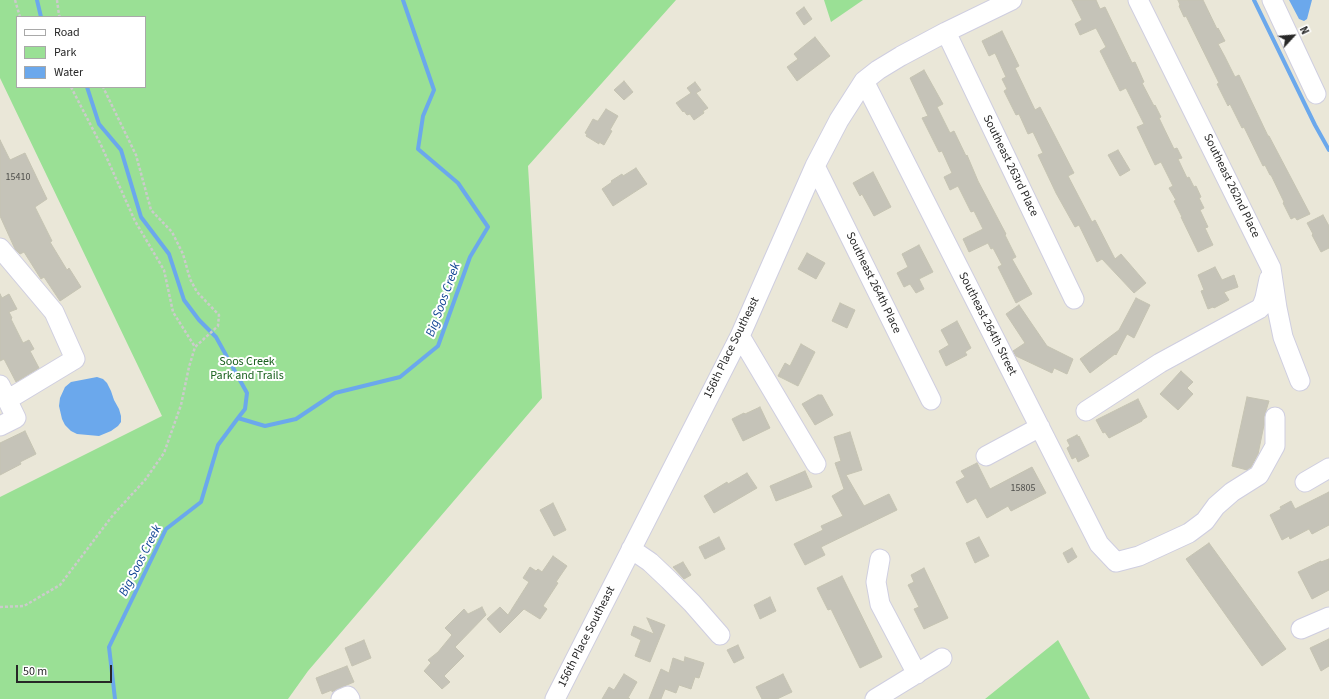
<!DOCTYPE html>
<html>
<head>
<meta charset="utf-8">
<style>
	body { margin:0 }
	#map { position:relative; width:1329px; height:699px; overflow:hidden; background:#eae7d8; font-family:"Source Sans 3",sans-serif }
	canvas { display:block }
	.legend { position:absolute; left:16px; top:16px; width:130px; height:72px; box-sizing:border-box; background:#fff; border:1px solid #a9a9a9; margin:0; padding:5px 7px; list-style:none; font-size:12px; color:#272727 }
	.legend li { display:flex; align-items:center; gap:8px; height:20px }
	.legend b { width:20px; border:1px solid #a9a9a9 }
	.north { position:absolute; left:1273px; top:16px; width:40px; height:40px; -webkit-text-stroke:3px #fff; paint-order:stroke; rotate:64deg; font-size:11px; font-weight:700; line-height:16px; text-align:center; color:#272727 }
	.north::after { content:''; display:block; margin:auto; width:14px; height:18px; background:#272727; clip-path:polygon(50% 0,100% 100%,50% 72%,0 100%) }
	.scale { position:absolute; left:16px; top:665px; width:96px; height:18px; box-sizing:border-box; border:2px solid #272727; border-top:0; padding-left:5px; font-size:12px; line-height:14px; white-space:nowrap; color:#272727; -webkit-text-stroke:3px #fff; paint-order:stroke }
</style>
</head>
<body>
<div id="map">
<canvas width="1329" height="699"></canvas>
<ul class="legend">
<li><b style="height:5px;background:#fff"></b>Road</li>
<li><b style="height:11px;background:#9ae095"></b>Park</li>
<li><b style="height:11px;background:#6ba8ec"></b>Water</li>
</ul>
<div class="north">N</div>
<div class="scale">50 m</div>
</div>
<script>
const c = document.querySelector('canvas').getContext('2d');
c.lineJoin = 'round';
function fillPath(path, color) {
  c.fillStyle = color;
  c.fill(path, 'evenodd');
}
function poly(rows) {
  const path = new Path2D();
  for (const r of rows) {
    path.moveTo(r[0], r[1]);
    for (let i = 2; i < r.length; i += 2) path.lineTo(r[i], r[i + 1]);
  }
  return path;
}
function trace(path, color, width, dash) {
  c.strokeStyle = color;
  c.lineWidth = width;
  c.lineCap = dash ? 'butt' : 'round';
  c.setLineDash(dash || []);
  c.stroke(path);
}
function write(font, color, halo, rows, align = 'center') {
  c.font = font + ' "Source Sans 3",sans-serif';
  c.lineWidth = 4;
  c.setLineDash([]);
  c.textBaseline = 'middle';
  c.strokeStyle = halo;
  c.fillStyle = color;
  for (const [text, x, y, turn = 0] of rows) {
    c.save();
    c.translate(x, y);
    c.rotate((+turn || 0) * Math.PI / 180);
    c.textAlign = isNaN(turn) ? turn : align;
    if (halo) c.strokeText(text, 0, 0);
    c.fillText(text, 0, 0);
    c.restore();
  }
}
fillPath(poly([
	[0,0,676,0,528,166,542,398,308,671,288,699,0,699,0,497,162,416,0,78],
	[17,17,145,17,145,87,17,87],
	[824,0,863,0,831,22],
	[1058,640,1090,699,985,699]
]), '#9ae095');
fillPath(poly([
	[1289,0,1312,0,1307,19,1304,21,1299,19],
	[97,377,103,379,107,383,111,391,114,400,119,409,121,416,121,422,118,426,111,431,99,436,77,434,71,431,65,425,62,419,59,406,60,398,65,387,71,382]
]), '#6ba8ec');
trace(poly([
	[37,0,41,17],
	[1254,0,1315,125,1329,150],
	[87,87,99,124,121,150,141,217,169,254,184,300,199,320,216,337,247,393,245,409,238,418],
	[115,699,109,647,166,529,201,502,218,445,238,418,265,426,296,419,335,393,400,377,438,346,470,257,488,227,458,183,418,149,423,116,434,90,403,0]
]), '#6ba8ec', 4);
const building = poly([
	[1072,0,1096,0,1100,9,1105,7,1132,63,1135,62,1144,82,1142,83,1154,106,1155,105,1161,117,1159,118,1174,149,1177,148,1182,158,1178,159,1187,178,1189,177,1194,187,1196,186,1201,197,1199,198,1204,208,1200,210,1208,227,1205,228,1213,245,1198,252,1181,217,1182,217,1174,201,1176,200,1169,188,1173,186,1161,162,1155,165,1137,127,1144,124,1126,88,1120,91,1100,51,1106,47,1096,28,1080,35,1075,24,1082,20,1072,0],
	[1178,0,1203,0,1217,29,1218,28,1225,41,1218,44,1225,57,1235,77,1239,75,1268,136,1269,136,1310,214,1297,220,1295,217,1291,219,1283,203,1284,202,1271,175,1270,175,1265,165,1263,166,1244,127,1242,128,1230,104,1228,106,1217,84,1219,83,1186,16,1184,17,1179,6,1180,5,1178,0],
	[804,7,812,19,804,25,796,13,804,7],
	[1002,31,1019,66,1015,68,1035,110,1040,107,1074,173,1068,176,1092,222,1095,220,1115,259,1121,254,1146,283,1134,293,1102,259,1097,262,1079,225,1075,227,1056,193,1038,155,1043,153,1033,132,1028,134,1019,114,1016,115,1004,91,1007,89,1002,79,1006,77,995,53,989,56,982,41,1002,31],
	[815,37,830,56,797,81,787,67,798,59,794,54,815,37],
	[924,70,943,104,937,107,950,133,954,131,966,156,967,155,978,181,1006,234,1005,235,1016,257,1012,259,1032,294,1016,303,998,267,1002,265,993,248,991,249,988,243,969,252,963,239,983,229,974,211,971,212,958,186,950,190,944,177,952,173,942,151,939,152,922,118,928,116,910,78,924,70],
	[624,81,633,92,624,100,614,90,624,81],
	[695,82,701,90,696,93,708,108,703,111,704,113,694,120,690,114,687,115,684,111,683,112,676,103,691,93,687,88,695,82],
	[606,109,618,116,610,130,612,131,604,145,599,142,599,144,586,136,587,134,585,133,593,119,597,121,598,121,606,109],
	[0,140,10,160,25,153,47,199,35,207,52,241,50,242,67,270,69,268,81,287,60,301,44,277,41,279,24,252,20,254,15,249,0,216,0,140],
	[1118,150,1130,170,1120,176,1108,155,1118,150],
	[636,168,647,184,613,206,602,189,612,182,611,181,622,174,623,176,636,168],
	[873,172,891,207,874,216,862,194,860,196,853,183,873,172],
	[1323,215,1329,226,1329,248,1321,252,1312,235,1313,234,1307,223,1323,215],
	[919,245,933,272,919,279,924,289,916,293,910,284,904,287,897,273,908,267,902,254,919,245],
	[807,253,825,263,816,279,798,269,807,253],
	[1215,267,1222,280,1234,275,1238,287,1224,292,1229,300,1214,308,1213,307,1208,309,1201,291,1204,290,1198,275,1215,267],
	[0,294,2,298,9,294,17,309,9,312,12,318,11,319,23,343,29,340,34,349,30,351,39,368,16,382,4,359,0,361,0,294],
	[1136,298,1150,305,1134,338,1127,334,1116,355,1115,354,1090,373,1080,359,1119,330,1136,298],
	[840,303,855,310,847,328,832,321,840,303],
	[1019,305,1047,346,1073,359,1067,374,1054,368,1052,373,1016,356,1013,351,1025,343,1006,314,1019,305],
	[957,321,971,348,965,352,967,355,946,366,939,351,949,345,941,330,957,321],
	[801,344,815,352,798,386,778,376,785,363,790,366,801,344],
	[1181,371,1193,382,1187,388,1193,394,1178,410,1160,394,1181,371],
	[818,395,822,395,833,415,815,425,802,404,818,395],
	[1247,397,1269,401,1264,417,1264,425,1258,454,1251,467,1247,470,1232,466,1247,397],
	[1138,399,1147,417,1142,420,1142,421,1109,438,1105,432,1103,433,1096,420,1138,399],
	[760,407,770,428,743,441,732,419,744,413,745,414,760,407],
	[25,431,36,454,20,462,21,464,0,475,0,443,25,431],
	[850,432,862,470,846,475,864,506,889,494,897,510,821,547,825,555,805,565,794,544,823,530,821,526,843,516,832,496,844,489,835,463,841,461,834,437,850,432],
	[1077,435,1078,437,1079,436,1089,456,1078,462,1076,457,1072,459,1067,448,1070,446,1067,440,1077,435],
	[977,463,990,489,1032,467,1046,493,1011,511,1008,506,987,518,976,498,967,503,956,482,965,477,961,471,977,463],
	[805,471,812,487,776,501,770,486,805,471],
	[747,473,757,488,714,513,704,496,727,482,728,484,747,473],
	[1329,492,1329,525,1312,534,1309,529,1290,539,1289,536,1282,540,1270,515,1281,509,1280,507,1291,501,1295,509,1329,492],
	[553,503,566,530,554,536,540,510,553,503],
	[719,537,725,549,705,559,699,547,719,537],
	[979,537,989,556,975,563,966,543,979,537],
	[1209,543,1286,649,1262,666,1186,559,1209,543],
	[1072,548,1077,557,1068,563,1063,553,1072,548],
	[553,556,567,566,556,582,558,583,543,606,547,609,540,619,524,609,500,633,487,619,500,607,508,615,529,582,523,578,530,567,536,571,538,569,542,572,553,556],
	[1329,559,1329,590,1312,599,1298,572,1321,561,1321,562,1329,559],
	[683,562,691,575,684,579,673,567,683,562],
	[924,568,948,618,924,629,914,609,919,607,908,585,914,582,911,575,924,568],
	[842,576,882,657,860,668,831,609,828,610,817,588,842,576],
	[770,597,776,611,760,619,754,605,770,597],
	[482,607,486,615,455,647,464,656,444,676,450,682,442,689,424,671,431,663,428,660,438,652,452,635,445,628,464,609,468,614,482,607],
	[647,618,665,625,650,662,635,656,641,640,631,635,634,626,654,634,647,618],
	[1329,639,1329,666,1321,671,1310,648,1329,639],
	[364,640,371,658,352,666,345,648,364,640],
	[738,645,744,658,734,663,727,650,738,645],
	[685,657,704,663,699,678,695,677,691,689,679,685,676,693,665,689,661,699,649,699,661,669,669,673,673,658,684,662,685,657],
	[347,666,354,682,337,689,332,692,332,690,322,694,316,678,347,666],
	[624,674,637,682,628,698,630,699,602,699,609,687,614,690,624,674],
	[783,674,792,692,777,699,762,699,756,687,783,674]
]);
fillPath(building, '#c5c3b8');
trace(building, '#c5c3b2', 1);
const minor = poly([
	[1138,0,1271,268,1277,308,1283,337,1300,381],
	[1272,0,1316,94],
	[946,32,1074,299],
	[864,81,1099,544,1116,562,1139,556,1189,533,1205,521,1216,506,1232,492,1259,475,1275,446,1275,417],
	[815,166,931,400],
	[0,248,54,312,75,359,7,400],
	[740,336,816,464],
	[0,385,16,418,0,426],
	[1086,411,1160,363,1259,309,1262,306,1265,298,1269,279],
	[986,456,1040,427],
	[1305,482,1329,468],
	[631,549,650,562,669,580,692,603,720,635],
	[880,559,876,582,880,604,917,674],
	[1301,629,1329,617],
	[341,699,348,696,350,699],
	[555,699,740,336,815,166,839,120,864,81,878,70,901,56,946,32,1012,0],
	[875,699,942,658]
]);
trace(minor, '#cfcee0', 21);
trace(poly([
	[15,0,20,17],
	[57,0,59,15,60,17],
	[71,87,101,145,135,221,164,270,173,312,195,347],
	[0,607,24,606,60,585,113,515,145,480,164,453,181,405,189,367,195,347,218,326,219,315,197,292,190,279,183,254,172,232,151,210,136,155,103,87]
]), '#cbcbcb', 2.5, [3, 2]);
trace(minor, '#fff', 19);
write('10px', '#4e4e4b', null, [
	["15410",18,178],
	["15805",1023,489]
]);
write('12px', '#272727', '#fff', [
	["Southeast 263rd Place",1010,166,64],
	["Southeast 262nd Place",1231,186,64],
	["Southeast 264th Place",873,283,64],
	["Southeast 264th Street",987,324,63],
	["156th Place Southeast",732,348,-64],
	["156th Place Southeast",587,637,-63]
]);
write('12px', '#1a611e', '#fff', [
	["Soos Creek",247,362],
	["Park and Trails",247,376]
]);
write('italic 13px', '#0f4393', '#fff', [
	["Big Soos Creek",444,300,-70],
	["Big Soos Creek",141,561,-63]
]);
</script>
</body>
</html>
